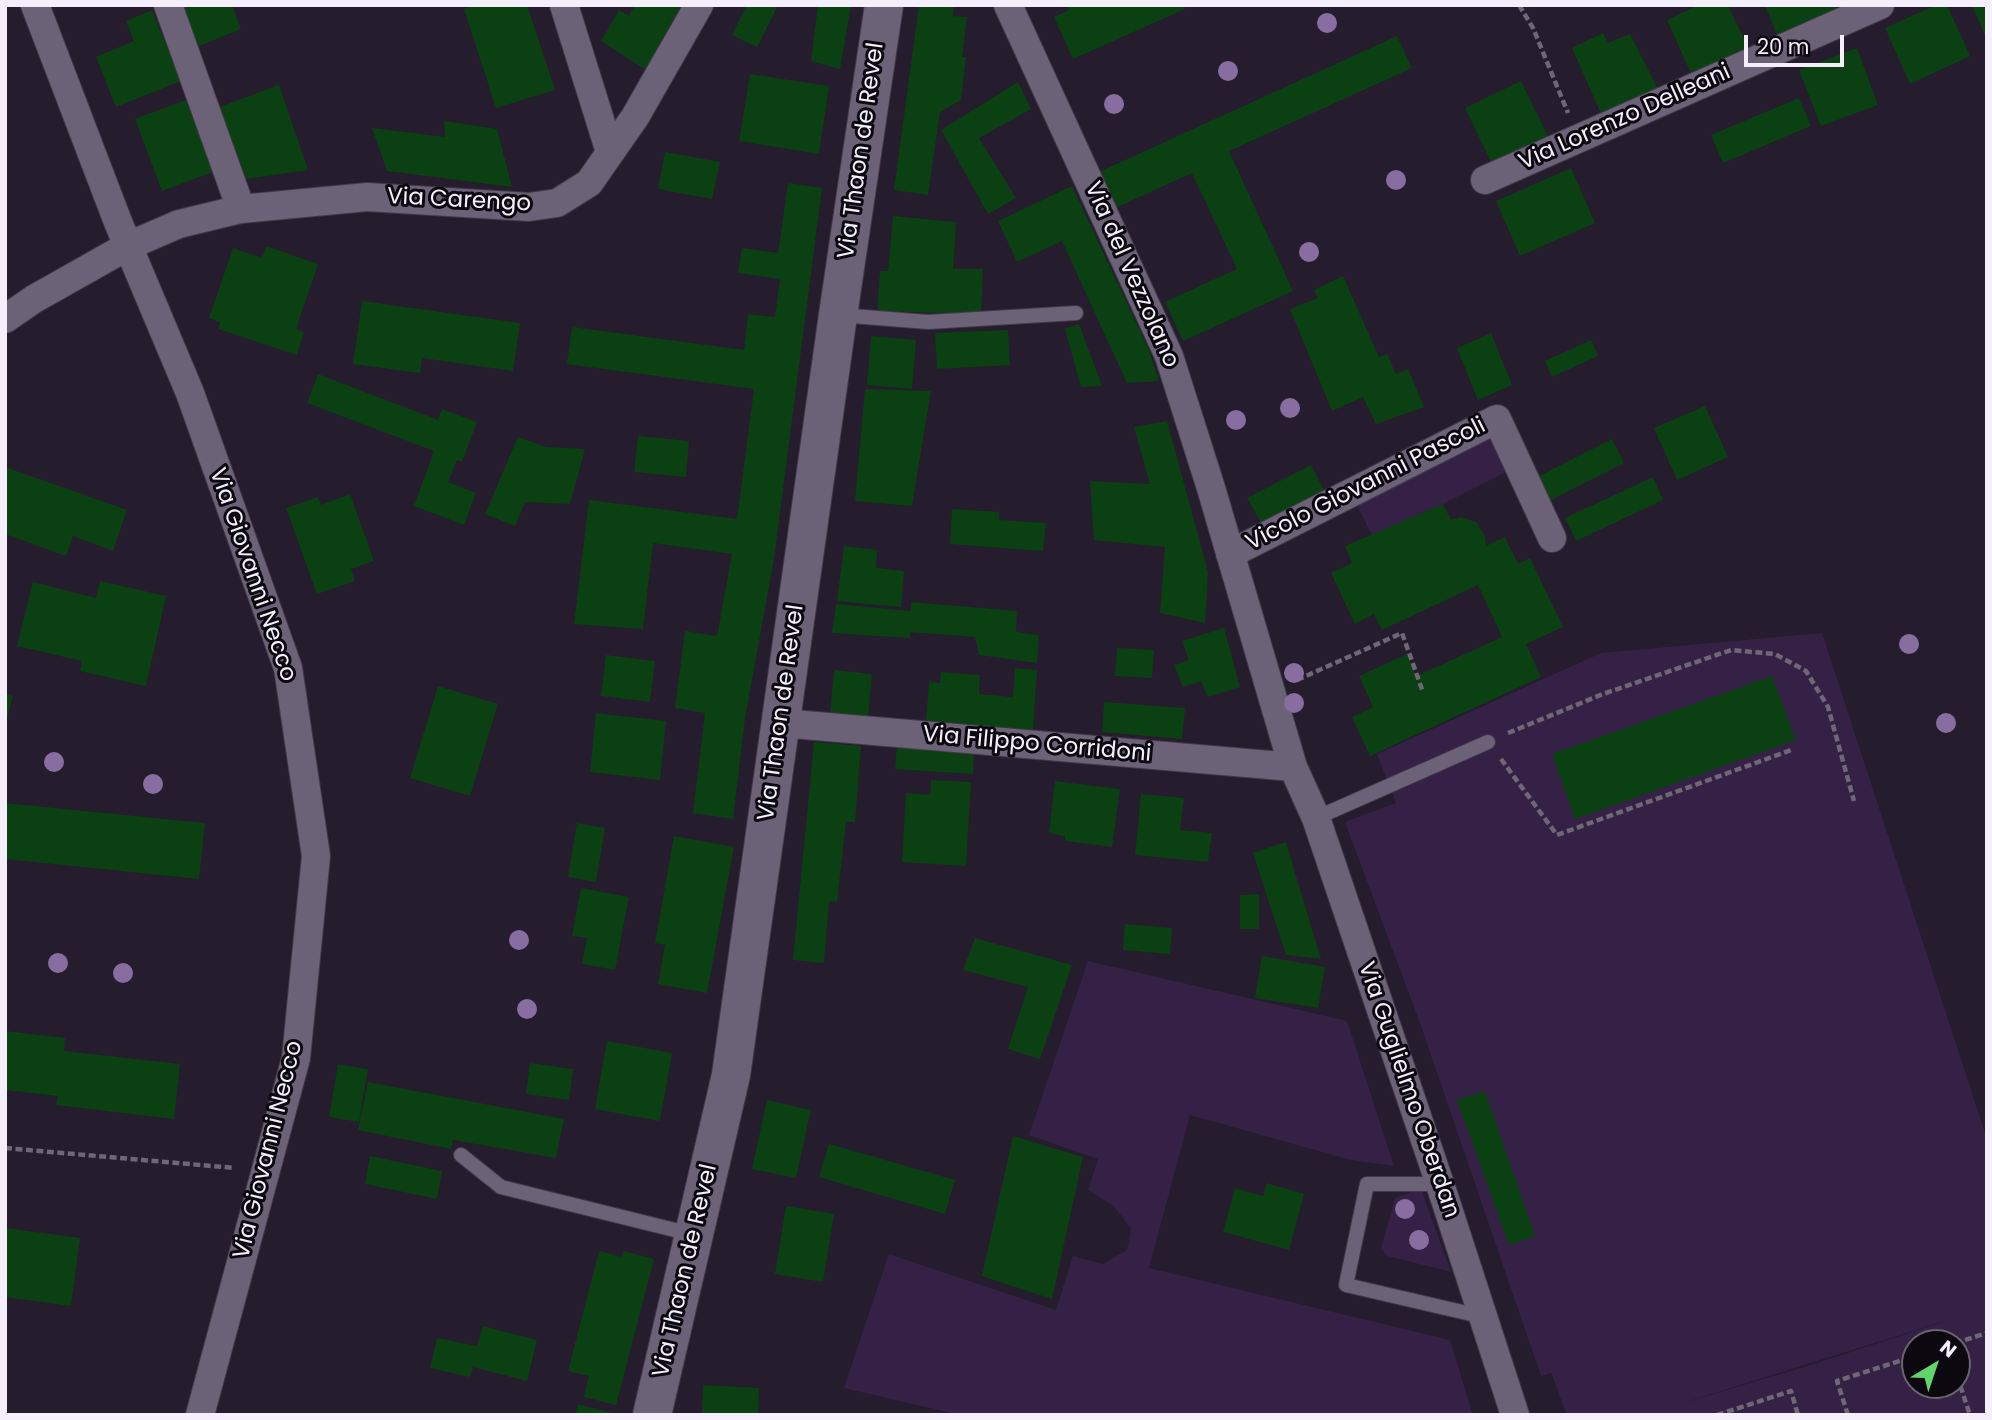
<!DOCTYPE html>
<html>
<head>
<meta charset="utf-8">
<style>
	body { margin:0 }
	#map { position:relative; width:1992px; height:1420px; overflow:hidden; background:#251c2d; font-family:Poppins,sans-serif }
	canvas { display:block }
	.frame { position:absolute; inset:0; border:7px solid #f5effc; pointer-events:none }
	.north { position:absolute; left:1901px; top:1329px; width:70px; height:70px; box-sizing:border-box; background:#0c0810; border:2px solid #69646e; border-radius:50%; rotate:39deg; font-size:19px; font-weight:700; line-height:28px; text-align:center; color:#f5effc }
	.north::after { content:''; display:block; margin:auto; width:24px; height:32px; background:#60d56a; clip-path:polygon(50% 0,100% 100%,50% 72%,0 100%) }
	.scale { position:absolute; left:1744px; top:35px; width:100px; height:32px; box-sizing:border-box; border:4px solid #f5effc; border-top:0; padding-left:9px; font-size:21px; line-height:24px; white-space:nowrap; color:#f5effc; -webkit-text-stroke:5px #0c0810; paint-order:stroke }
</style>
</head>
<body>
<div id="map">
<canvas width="1992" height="1420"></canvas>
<div class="frame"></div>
<div class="north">N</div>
<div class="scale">20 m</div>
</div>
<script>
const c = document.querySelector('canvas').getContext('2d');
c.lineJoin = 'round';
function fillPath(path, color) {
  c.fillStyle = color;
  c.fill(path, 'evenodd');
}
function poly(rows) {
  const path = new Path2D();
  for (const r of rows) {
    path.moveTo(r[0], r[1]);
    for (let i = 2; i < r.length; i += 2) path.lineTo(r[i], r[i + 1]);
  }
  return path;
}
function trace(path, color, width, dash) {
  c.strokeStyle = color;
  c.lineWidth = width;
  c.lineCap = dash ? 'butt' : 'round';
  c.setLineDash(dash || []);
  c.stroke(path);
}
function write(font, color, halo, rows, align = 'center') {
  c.font = font + ' Poppins,sans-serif';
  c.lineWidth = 6;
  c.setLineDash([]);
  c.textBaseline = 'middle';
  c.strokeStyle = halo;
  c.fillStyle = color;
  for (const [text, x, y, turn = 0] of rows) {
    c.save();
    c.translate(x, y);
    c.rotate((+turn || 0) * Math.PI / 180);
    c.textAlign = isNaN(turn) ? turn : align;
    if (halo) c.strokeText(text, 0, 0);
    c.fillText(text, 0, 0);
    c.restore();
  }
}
fillPath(poly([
	[1495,432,1512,469,1443,504,1372,535,1352,496],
	[1822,633,1987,1139,1987,1415,1567,1415,1551,1373,1541,1376,1420,1023,1345,822,1396,803,1377,754,1601,653],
	[1961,1316,1814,1364,1673,1406],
	[1915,1343,1957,1343,1957,1385,1915,1385],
	[1088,961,1347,1021,1394,1166,1351,1160,1190,1115,1149,1268,1450,1340,1473,1415,960,1415,844,1388,889,1254,1056,1310,1073,1256,1103,1264,1127,1250,1131,1229,1114,1206,1088,1190,1098,1159,1029,1135],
	[1421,1189,1451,1272,1387,1256,1381,1249,1395,1198]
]), '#352146');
fillPath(poly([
	[174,5,232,5,241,29,192,49],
	[477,5,527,5,555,90,496,108,464,9],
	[635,5,681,5,646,70,601,41,619,10,629,16],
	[747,5,778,5,757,47,732,35],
	[818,5,851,5,840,69,811,61],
	[919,5,954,5,953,16,967,17,962,57,966,57,961,100,940,112,928,195,894,190],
	[1067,5,1183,5,1185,9,1073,59,1054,17,1069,10],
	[1699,5,1728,5,1750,52,1693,78,1667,20],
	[1765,5,1835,5,1837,11,1777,35],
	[1936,5,1947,5,1970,56,1910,84,1885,28],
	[1972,5,1987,5,1987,40],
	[152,10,181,81,116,107,96,57,134,41,126,21],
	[1603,33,1608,43,1630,34,1659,91,1602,116,1572,48],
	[1397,36,1412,68,1229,151,1293,291,1183,341,1165,302,1237,269,1192,173,1115,208,1099,172],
	[1857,48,1878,105,1821,126,1799,70],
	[750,74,829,86,819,154,739,141],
	[1521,81,1549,138,1493,166,1465,108],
	[1018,82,1031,109,979,138,1016,198,988,214,941,130],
	[279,85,308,170,246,179,220,107],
	[1799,98,1811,126,1723,163,1711,135],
	[186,100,213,172,162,191,135,119],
	[444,121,497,129,512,187,387,171,372,128,445,137],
	[665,152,720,162,712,199,658,189],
	[1571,168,1595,223,1520,256,1496,201],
	[788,183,822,188,774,559,745,718,733,819,693,813,705,713,675,708,685,631,717,636,732,554,653,543,643,629,574,624,589,500,737,519,754,389,567,364,572,327,744,350,748,314,775,317,780,279,738,273,742,248,778,253],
	[1072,186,1149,350,1159,381,1127,383,1062,241,1017,262,998,221],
	[893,216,956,222,953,269,983,269,981,314,877,311,880,271,888,271],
	[266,246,318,264,296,329,304,332,297,355,218,329,220,322,209,318,233,248,262,258],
	[1343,276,1379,357,1387,354,1396,374,1408,369,1424,407,1376,424,1363,397,1332,411,1290,309,1318,298,1314,290],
	[362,301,520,323,513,371,422,358,420,373,353,364],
	[1079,324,1102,386,1081,387,1065,329],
	[1008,330,1010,365,937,369,935,333],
	[1491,333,1512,385,1478,400,1457,348],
	[871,336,916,340,912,389,867,385],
	[1591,340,1598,356,1552,377,1545,361],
	[318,374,438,420,442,409,477,422,462,462,457,460,448,482,476,493,464,525,414,506,434,451,307,403],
	[865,389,931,391,912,506,855,501],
	[1705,406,1728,457,1677,480,1654,428],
	[1167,421,1208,572,1205,623,1160,613,1165,547,1094,540,1090,481,1150,484,1134,427],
	[638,436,689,441,686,477,634,472],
	[518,437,546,447,585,449,570,504,525,502,515,526,485,514],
	[1612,439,1624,463,1547,502,1535,478],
	[1311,465,1324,490,1261,523,1247,498],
	[5,467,127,510,113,551,73,536,66,556,5,534],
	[1653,477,1663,500,1576,541,1565,518],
	[350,494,374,561,351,569,355,581,317,594,286,508,318,497,321,505],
	[1443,504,1451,520,1461,517,1476,522,1485,536,1486,546,1505,537,1518,564,1530,558,1563,627,1526,644,1541,677,1370,756,1352,717,1373,707,1359,676,1407,654,1417,676,1502,637,1478,585,1382,630,1374,614,1355,624,1331,573,1352,563,1345,546],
	[952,509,999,512,999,520,1046,523,1043,551,950,544],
	[844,546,877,550,876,568,904,571,901,607,837,601],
	[100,581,166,596,146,686,80,671,82,661,17,646,33,582,96,598],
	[911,602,1017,611,1016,632,1039,635,1037,663,979,655,975,637,910,632,910,638,832,633,836,604,911,611],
	[1224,628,1240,687,1208,697,1201,681,1183,687,1174,665,1189,660,1182,641],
	[1117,648,1154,650,1152,678,1115,676],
	[606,655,655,661,650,702,601,696],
	[1015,668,1037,670,1033,730,926,722,929,682,940,683,941,672,980,675,979,694,1013,697],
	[834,670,872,674,868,718,830,714],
	[1772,676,1796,740,1575,819,1552,754],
	[438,686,498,704,470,796,410,778],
	[5,694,13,696,6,723,5,723],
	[1104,702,1185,708,1182,739,1102,732],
	[596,713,666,721,660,780,590,772],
	[814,742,861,746,855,822,846,822,837,902,829,901,824,963,793,960],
	[897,745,974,750,973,774,895,769],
	[931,780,971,782,966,866,902,862,906,793,930,795],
	[1055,781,1120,789,1112,847,1065,841,1065,836,1049,833],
	[1141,794,1184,798,1180,830,1212,833,1208,862,1135,855],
	[5,803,205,823,199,879,5,859],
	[577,823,605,828,596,882,568,877],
	[674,836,734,847,707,993,658,984,665,945,655,943],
	[1286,842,1302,896,1321,959,1286,955,1253,853],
	[581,888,629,897,615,970,582,964,587,938,572,936],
	[1259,894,1259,929,1240,929,1240,895],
	[1125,924,1172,928,1170,954,1123,950],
	[975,938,1072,965,1040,1059,1008,1049,1028,987,963,970],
	[1262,956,1325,967,1318,1008,1255,998],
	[5,1031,65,1038,64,1051,180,1064,174,1119,56,1105,58,1096,5,1090],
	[607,1041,672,1053,660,1121,595,1109],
	[530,1063,573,1069,569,1100,526,1094],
	[338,1064,368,1069,359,1122,329,1117],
	[368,1082,564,1119,556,1158,453,1140,451,1149,358,1130],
	[1485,1091,1535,1236,1509,1245,1457,1100],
	[767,1100,811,1110,796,1178,752,1169],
	[1013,1136,1083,1157,1052,1299,982,1276],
	[829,1144,955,1180,945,1214,819,1177],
	[370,1156,442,1171,437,1199,365,1184],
	[1267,1183,1304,1194,1289,1250,1223,1232,1235,1188,1263,1196],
	[786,1206,834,1214,823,1282,775,1274],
	[5,1228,80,1238,71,1306,5,1297],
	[599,1251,622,1257,623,1251,654,1259,616,1405,584,1397,589,1376,568,1371],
	[483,1326,537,1340,527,1381,473,1367,470,1377,430,1368,437,1338,477,1346],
	[703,1385,759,1388,758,1415,702,1415],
	[578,1404,615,1414,615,1415,575,1415]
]), '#0b4013');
const service = poly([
	[839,315,928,322,1076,313],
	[1316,818,1488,742],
	[461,1155,501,1187,691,1234],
	[1440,1184,1367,1184,1346,1285,1484,1317]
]);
const minor = poly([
	[35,5,118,222,190,393,288,668,316,856,296,1058,200,1415],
	[168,5,241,209],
	[564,5,610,152],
	[1008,5,1169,356,1211,488,1293,767,1316,818,1440,1184,1515,1415],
	[1485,180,1880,5],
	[5,319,34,299,128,246,179,224,241,209,367,197,529,207,557,203,589,183,635,117,699,5],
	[1230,554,1497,419,1552,538],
	[781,723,1293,767]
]);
const secondary = poly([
	[652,1415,731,1075,838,315,884,5]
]);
trace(service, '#413948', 16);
trace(minor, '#413948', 30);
trace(secondary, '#413948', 40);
trace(poly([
	[1519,5,1533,28,1568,113],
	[1297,680,1402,633,1423,692],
	[1508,733,1603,694,1731,650,1775,654,1806,671,1828,707,1854,801],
	[1501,759,1557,835,1794,749],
	[5,1148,235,1168],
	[1955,1343,1987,1333],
	[1957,1376,1970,1415],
	[1717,1415,1791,1391,1798,1415],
	[1848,1415,1837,1381,1915,1356]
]), '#6f6776', 4.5, [7, 3.5]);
trace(service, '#6c6277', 14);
trace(minor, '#6c6277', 28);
trace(secondary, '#6c6277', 38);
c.fillStyle = '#886da0';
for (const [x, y] of [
	[1327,23],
	[1228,71],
	[1114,104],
	[1396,180],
	[1309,252],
	[1290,408],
	[1236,420],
	[1909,644],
	[1294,673],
	[1294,703],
	[1946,723],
	[54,762],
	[153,784],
	[519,940],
	[58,963],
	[123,973],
	[527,1009],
	[1405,1209],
	[1419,1240]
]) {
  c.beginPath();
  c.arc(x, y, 10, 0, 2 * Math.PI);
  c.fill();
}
write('23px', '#f5effc', '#0c0810', [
	["Via Lorenzo Delleani",1625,118,-24],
	["Via Thaon de Revel",862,151,-82],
	["Via Carengo",459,201,3],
	["Via del Vezzolano",1131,275,66],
	["Vicolo Giovanni Pascoli",1366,485,-27],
	["Via Giovanni Necco",252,575,71],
	["Via Thaon de Revel",782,713,-82],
	["Via Filippo Corridoni",1037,745,5],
	["Via Guglielmo Oberdan",1408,1090,71],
	["Via Giovanni Necco",269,1150,-76],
	["Via Thaon de Revel",686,1271,-77]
]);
</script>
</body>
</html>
